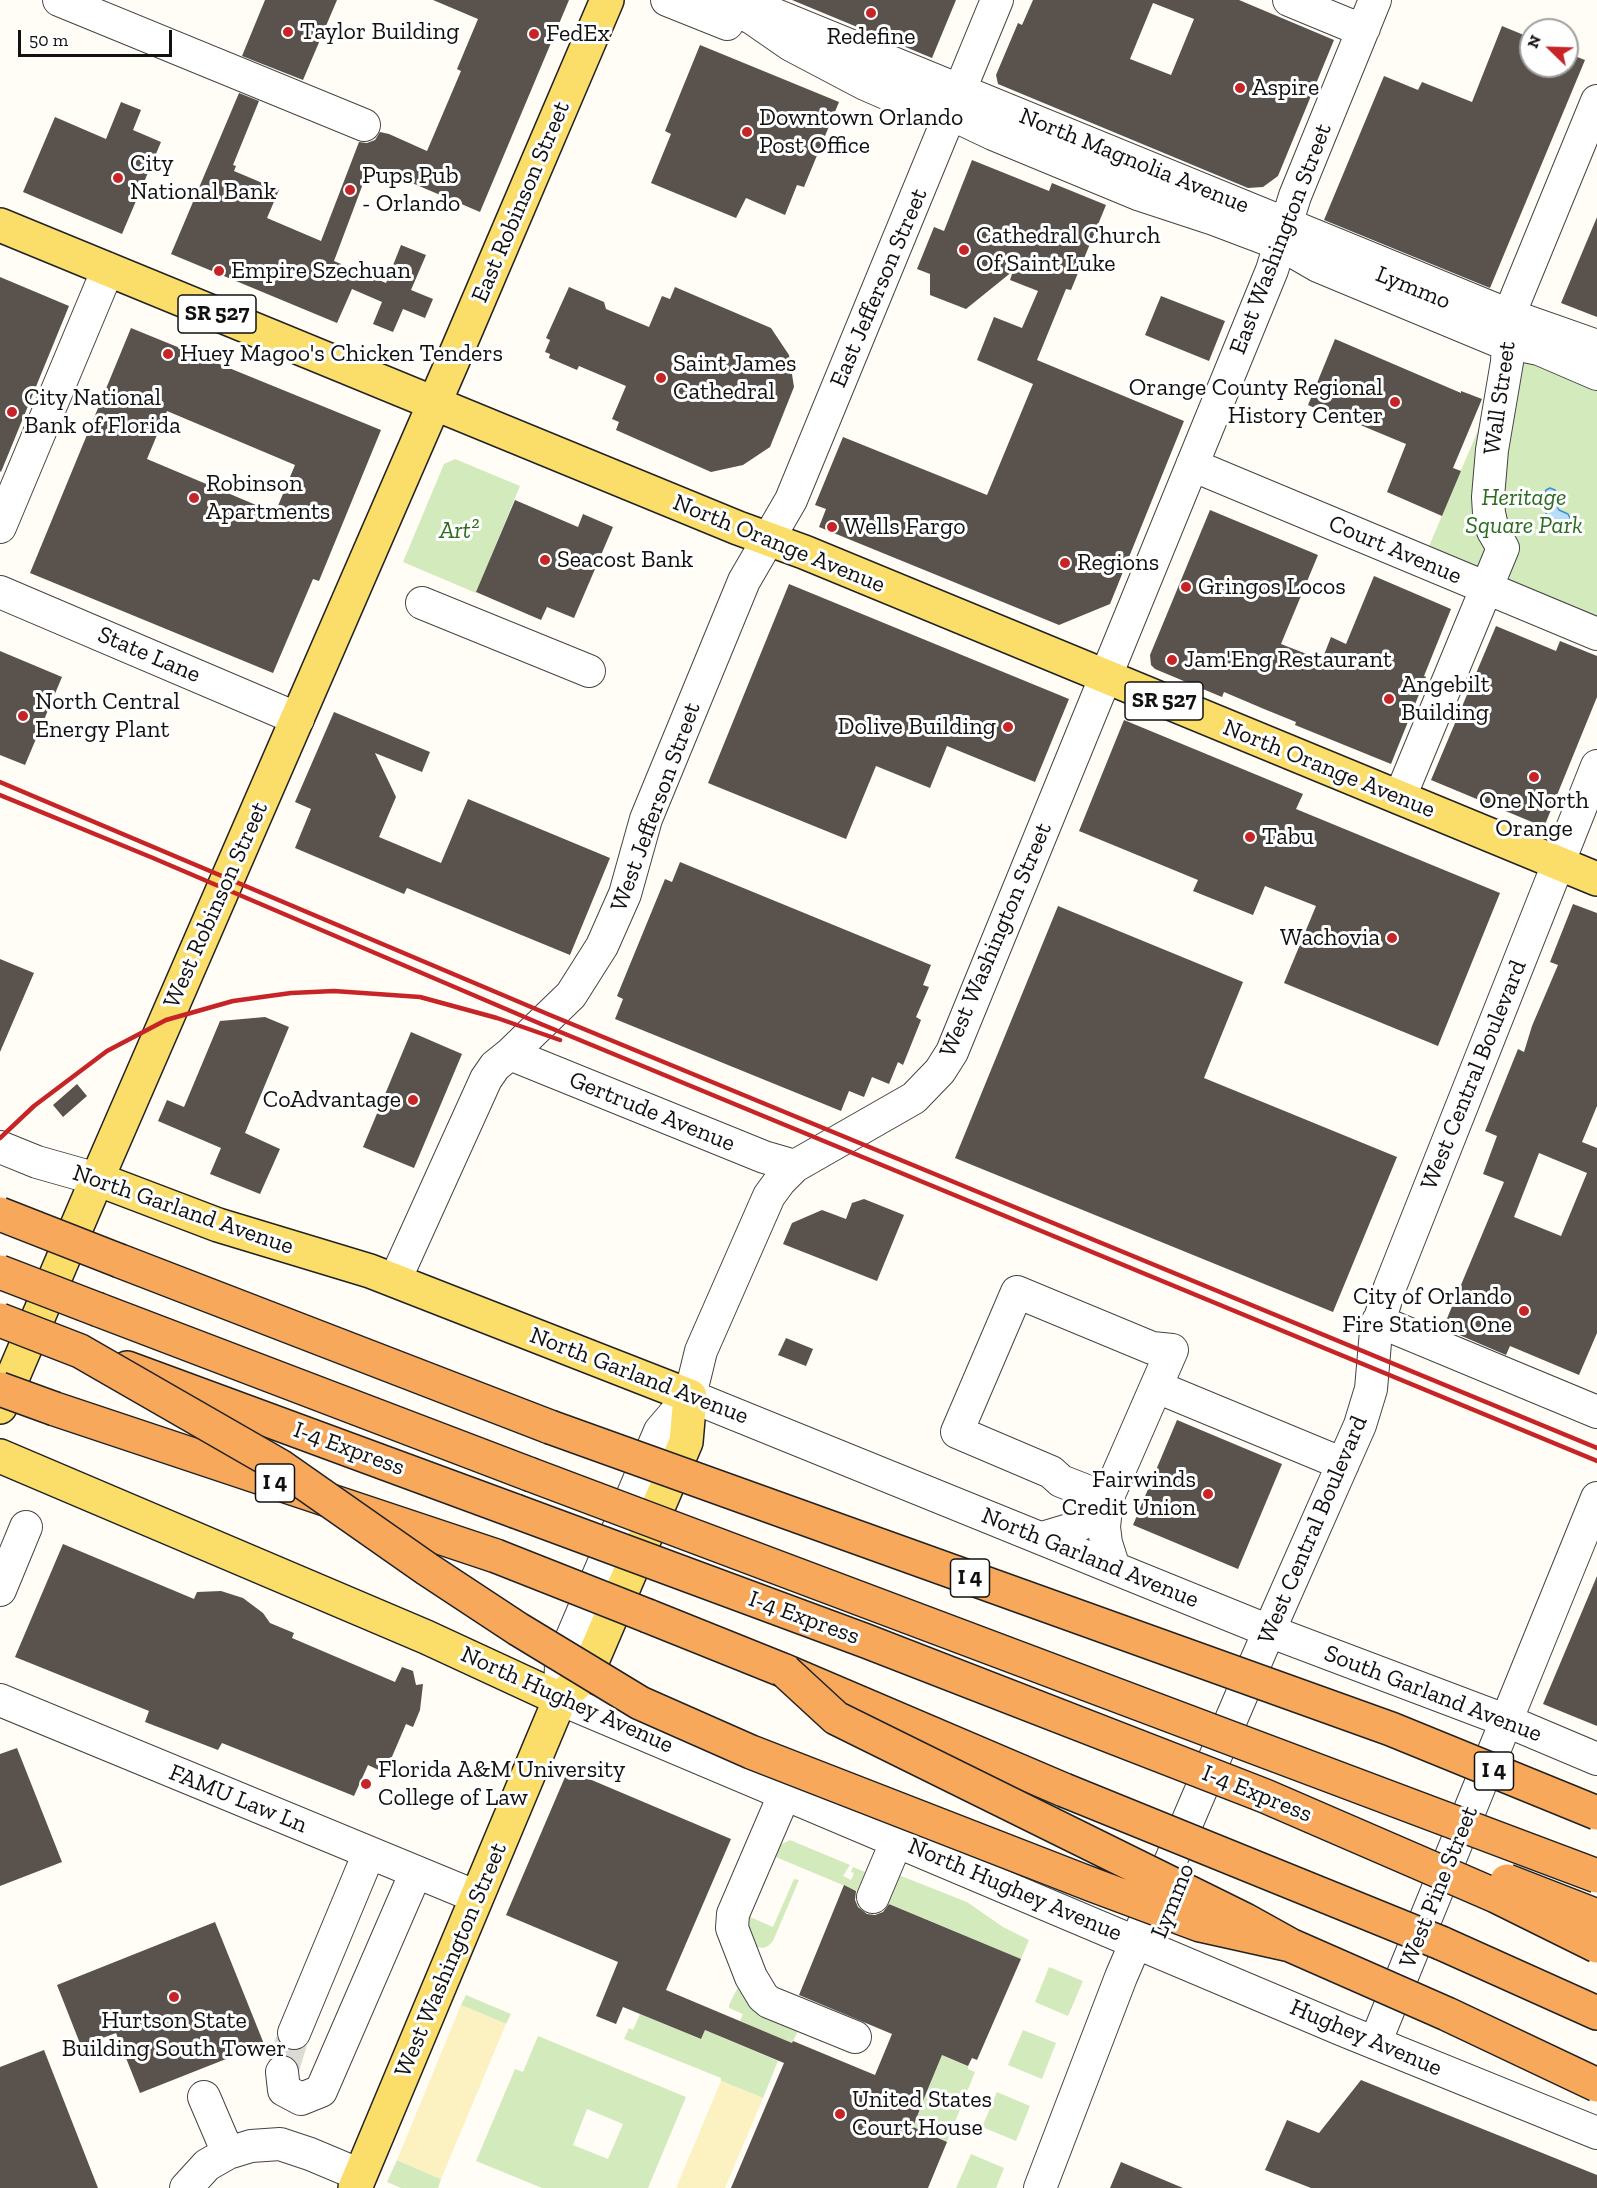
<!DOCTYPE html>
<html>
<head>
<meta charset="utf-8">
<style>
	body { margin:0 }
	#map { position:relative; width:1597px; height:2188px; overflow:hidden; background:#fffdf5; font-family:"Zilla Slab",serif }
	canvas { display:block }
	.north { position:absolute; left:1519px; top:18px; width:60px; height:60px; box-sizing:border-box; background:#fff; border:2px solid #a0a0a0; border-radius:50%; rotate:293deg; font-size:16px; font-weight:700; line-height:24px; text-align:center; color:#111 }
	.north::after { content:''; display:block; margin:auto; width:21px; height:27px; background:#c62426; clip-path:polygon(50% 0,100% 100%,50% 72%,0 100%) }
	.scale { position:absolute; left:18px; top:30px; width:154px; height:27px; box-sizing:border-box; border:3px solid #111; border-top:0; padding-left:8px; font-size:18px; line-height:21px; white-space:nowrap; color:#111; -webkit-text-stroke:4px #fff; paint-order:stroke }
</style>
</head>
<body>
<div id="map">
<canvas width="1597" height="2188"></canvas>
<div class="north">N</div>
<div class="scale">50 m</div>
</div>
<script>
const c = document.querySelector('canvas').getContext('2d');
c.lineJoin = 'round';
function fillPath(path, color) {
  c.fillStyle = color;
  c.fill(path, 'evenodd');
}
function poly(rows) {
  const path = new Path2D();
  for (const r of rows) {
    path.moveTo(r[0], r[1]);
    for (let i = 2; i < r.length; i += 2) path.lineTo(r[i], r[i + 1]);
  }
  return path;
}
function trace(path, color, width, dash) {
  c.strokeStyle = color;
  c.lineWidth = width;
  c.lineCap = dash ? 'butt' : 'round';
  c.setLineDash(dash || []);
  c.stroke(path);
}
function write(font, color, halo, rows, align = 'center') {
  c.font = font + ' "Zilla Slab",serif';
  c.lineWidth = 6;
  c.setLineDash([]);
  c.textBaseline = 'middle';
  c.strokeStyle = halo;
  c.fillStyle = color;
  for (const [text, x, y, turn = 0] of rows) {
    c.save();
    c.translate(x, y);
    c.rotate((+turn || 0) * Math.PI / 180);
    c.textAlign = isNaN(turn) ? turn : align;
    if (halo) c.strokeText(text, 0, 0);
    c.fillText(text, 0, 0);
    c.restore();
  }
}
fillPath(poly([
	[1511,352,1597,388,1597,623,1427,551],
	[455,459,520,486,476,593,403,562,444,464],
	[790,1840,850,1865,843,1876,851,1880,854,1873,851,1872,853,1867,865,1872,857,1891,771,1855,776,1847],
	[765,1865,770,1867,750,1917,773,1927,794,1879,799,1880,773,1941,768,1946,763,1948,757,1947,751,1943,744,1924],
	[896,1874,967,1902,1003,1927,1029,1940,1021,1959,885,1902],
	[1049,1967,1083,1981,1068,2016,1035,2002],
	[739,1985,798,2031,792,2043,740,2021,743,2014,729,2008,729,2005],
	[466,1995,511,2014,506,2024,461,2005],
	[640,2014,700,2039,705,2030,778,2061,763,2098,721,2081,721,2078,624,2039,629,2028,633,2030],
	[1023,2030,1056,2043,1042,2079,1008,2065],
	[538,2036,686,2097,648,2188,542,2188,476,2161,515,2069,523,2072],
	[587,2109,623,2124,608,2159,573,2145],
	[942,2055,968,2066,968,2069,975,2072,947,2142,913,2127],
	[997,2092,1030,2106,1016,2141,982,2127],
	[971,2154,1004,2168,996,2188,956,2188],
	[397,2160,441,2179,438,2188,401,2188,387,2182]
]), '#d3ebbc');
fillPath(poly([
	[461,2005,506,2024,441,2179,397,2160],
	[721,2081,763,2098,725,2188,676,2188]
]), '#fcf1c0');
const water = poly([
	[1550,488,1555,490,1559,500,1557,506,1559,510,1568,514,1572,522,1556,528,1552,518,1548,519,1545,510,1547,507,1544,499,1546,490,1550,488]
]);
fillPath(water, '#b8ddf8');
trace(water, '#3d90d1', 1.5);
fillPath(poly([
	[265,0,337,0,303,80,242,56],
	[433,0,569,0,480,212,370,165,334,261,386,283,401,245,426,255,411,290,433,299,425,318,403,309,393,332,373,324,382,302,352,289,337,323,171,254,239,93,259,101,233,165,236,166,234,171,279,190,267,218,321,241,359,142,367,143,375,140,380,132,389,134,427,151,461,71,457,69,478,19],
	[792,0,956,0,932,58],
	[1033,0,1239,0,1334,40,1278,176,1263,187,1248,188,998,84,996,75,1018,23,1022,25],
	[1153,3,1194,19,1171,75,1130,59],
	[1502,26,1531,38,1531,66,1567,66,1567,53,1585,60,1490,288,1324,220,1384,76,1418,90,1422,82,1472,102],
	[700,45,839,102,804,187,797,185,785,215,746,198,736,218,651,183,671,134,665,131],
	[121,102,141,110,133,130,161,142,122,234,23,192,55,117,106,139],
	[972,160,1049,191,1052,183,1106,205,1071,290,1066,289,1037,360,1184,421,1110,604,1059,625,819,527,826,509,815,505,843,437,987,495,1033,384,977,360,994,317,1022,328,1038,291,1010,280,1013,271,966,309,930,295,930,274,917,269,934,227,944,231],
	[1597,217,1597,317,1561,303],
	[0,277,69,306,1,472,0,471],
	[569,287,604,302,606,309,649,327,662,296,670,299,675,287,771,328,789,355,794,387,770,447,743,465,711,472,616,430,619,422,612,419,626,386,579,366,577,370,549,358,550,354,545,352,550,340,546,338],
	[1161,296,1225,321,1209,361,1145,335],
	[131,328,381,430,319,581,313,579,273,673,30,573],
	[167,411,295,465,275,513,147,459],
	[1335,339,1461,393,1461,391,1482,399,1453,468,1461,471,1442,516,1387,492,1406,444,1329,412,1328,414,1308,405],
	[515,500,578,527,583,514,613,527,574,618,547,607,541,620,476,592],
	[1210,510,1318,555,1281,644,1322,660,1331,637,1346,644,1374,576,1451,609,1424,676,1426,677,1391,764,1295,725,1296,722,1264,709,1224,692,1222,697,1155,669,1151,665,1150,655],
	[789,584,1069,699,1035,782,947,746,930,788,876,766,846,839,708,783],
	[1496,626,1556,651,1560,641,1597,656,1597,697,1544,827,1431,780],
	[0,651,62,677,25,765,0,755],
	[334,712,430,752,422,772,375,753,396,797,379,837,441,863,468,799,610,858,570,955,407,888,404,894,295,848,311,809,295,802],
	[1124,720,1303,794,1296,809,1500,893,1438,1046,1284,983,1316,906,1265,886,1253,915,1193,891,1198,880,1079,831],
	[680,862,931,965,923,985,929,987,916,1017,921,1020,903,1065,898,1062,889,1084,872,1077,864,1097,849,1091,841,1111,615,1019,623,999,617,996,665,879,672,882],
	[1573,904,1597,913,1597,1106,1582,1142,1597,1148,1597,1333,1579,1375,1510,1346,1506,1355,1443,1328,1504,1182,1483,1174,1497,1136,1485,1131,1518,1049,1524,1052,1532,1026,1558,965,1550,962],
	[1539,1153,1587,1173,1561,1236,1514,1217],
	[1058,906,1243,982,1204,1078,1397,1157,1333,1312,955,1158],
	[0,959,34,973,0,1052],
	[265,1017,289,1027,245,1133,280,1149,260,1194,210,1174,221,1148,158,1121,167,1100,184,1107,220,1021],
	[411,1032,462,1054,414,1168,363,1147],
	[77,1084,87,1096,63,1117,53,1105],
	[864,1199,904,1215,877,1281,783,1244,792,1223,822,1210,846,1219,852,1203],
	[786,1338,813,1349,806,1366,778,1355],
	[1177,1420,1282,1464,1238,1569,1133,1525],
	[63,1544,194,1599,197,1592,221,1591,243,1598,263,1613,270,1623,294,1633,292,1638,395,1682,402,1667,413,1671,416,1685,423,1684,420,1710,413,1727,406,1724,385,1773,368,1765,354,1796,222,1743,218,1750,145,1722,149,1711,15,1657],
	[1597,1576,1597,1726,1543,1704],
	[17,1748,62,1862,0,1886,0,1754],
	[568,1770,731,1839,666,1990,792,2043,793,2041,875,2075,892,2034,799,1995,844,1885,856,1891,855,1900,858,1907,867,1914,875,1915,883,1912,889,1904,1021,1959,977,2060,972,2058,968,2066,942,2055,925,2096,913,2127,947,2142,928,2188,731,2188,784,2063,705,2030,701,2039,623,2007,616,2024,596,2016,618,1962,506,1915],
	[215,1922,264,2044,140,2093,116,2033,81,2046,57,1985],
	[44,2050,98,2188,0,2188,0,2067],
	[1361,2080,1597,2175,1597,2188,1311,2188,1265,2170,1287,2120,1319,2133],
	[1121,2162,1183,2188,1110,2188]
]), '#5a524d');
trace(poly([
	[282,2072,294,2033]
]), '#dbdad3', 32, [32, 16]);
const minor = poly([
	[59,0,364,125],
	[667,0,727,24],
	[708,0,752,18,791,45,865,84,911,104,951,114,972,116],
	[739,0,1509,315,1597,346],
	[1289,0,1347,24,1364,28],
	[1375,0,1295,196,1272,270,952,1052,940,1071,914,1098,795,1166,780,1181,769,1196,701,1351,690,1396,660,1431,561,1663,560,1699,1343,2030,1597,2133],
	[951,114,993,134,1138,194,1214,219,1280,244,1318,266,1496,340,1539,349],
	[1522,338,1539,349,1597,374],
	[1192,465,1597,634],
	[0,527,108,269],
	[0,592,298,719],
	[422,603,589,671],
	[1400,797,1503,548,1493,531,1489,513,1488,497,1492,450,1507,362,1509,315,1597,101],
	[510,1054,764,1157,795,1166],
	[0,1147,37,1162,97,1179],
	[395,1280,486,1079,495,1066,510,1054,571,995,602,946,625,894,646,819,744,581,791,500,997,0],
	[1378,1321,1597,1412],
	[1157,1387,1343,1464],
	[690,1396,1269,1631,1507,1721,1597,1759],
	[1107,1499,1061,1481,1051,1472,957,1432,1017,1292,1152,1348,1172,1350,1107,1499,1104,1527,1106,1543,1114,1568],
	[1042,1538,1072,1529,1086,1521,1107,1499],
	[0,1590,26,1527],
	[0,1700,477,1897],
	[785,1793,733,1914,732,1928,751,1977,763,1997,769,2002,855,2037],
	[873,1897,897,1840],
	[294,2033,369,1853],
	[1375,2043,1597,1498],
	[282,2072,284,2090,301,2099,321,2091,416,1872],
	[204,2097,228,2153],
	[186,2188,207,2165,228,2153,251,2146,280,2144,310,2154,360,2175],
	[1040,2188,1121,1977,1269,1631,1360,1425,1371,1389,1376,1331,1390,1287,1597,766]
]);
const major = poly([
	[0,225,738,528,804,552,1597,879],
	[97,1179,218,1225,370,1271,690,1396,686,1442,587,1673,560,1699,355,2188],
	[0,1407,97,1179,454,358,607,0],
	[0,1456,426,1637,560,1699]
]);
const highway = poly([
	[120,1261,550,1427],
	[99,1310,529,1474],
	[127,1368,515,1511],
	[55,1409,496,1556],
	[648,1616,785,1671,1064,1790],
	[1441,1943,1597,2013]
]);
trace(minor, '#444', 34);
trace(major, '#222', 36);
trace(highway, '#222', 36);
trace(minor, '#fff', 32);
trace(major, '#fbdd69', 33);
trace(highway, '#f7a85b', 33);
trace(poly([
	[0,782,550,1015,1597,1448],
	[0,795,153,858,541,1024,1597,1461],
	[0,1138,34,1106,107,1051,166,1020,233,1001,291,993,334,991,420,997,497,1018,560,1040]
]), '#c62426', 4.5);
const highwayBridge = poly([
	[0,1214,120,1261],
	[0,1272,99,1310],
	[0,1320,80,1351,280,1466,427,1569,518,1629,640,1703,751,1752,1093,1885,1200,1925,1290,1945],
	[0,1389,55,1409],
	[550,1427,1391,1729,1597,1813],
	[529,1474,1597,1876],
	[515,1511,866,1641,1265,1796,1496,1896,1597,1946],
	[496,1556,648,1616],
	[785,1671,836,1718,1245,1920,1290,1945,1447,2014,1597,2085],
	[1064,1790,1441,1943],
	[1507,1881,1597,1916]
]);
trace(highwayBridge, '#222', 36, []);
trace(highwayBridge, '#f7a85b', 33);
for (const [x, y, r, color] of [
	[871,13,6,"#c62426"],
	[288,32,6,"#c62426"],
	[534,34,6,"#c62426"],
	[1240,88,6,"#c62426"],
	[747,132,6,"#c62426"],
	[118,178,6,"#c62426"],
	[350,190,6,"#c62426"],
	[964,250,6,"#c62426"],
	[219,271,6,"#c62426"],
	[168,354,6,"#c62426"],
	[661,378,6,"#c62426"],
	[1395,402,6,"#c62426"],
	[12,412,6,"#c62426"],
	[194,498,6,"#c62426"],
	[832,527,6,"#c62426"],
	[545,560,6,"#c62426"],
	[1065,563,6,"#c62426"],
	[1186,587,6,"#c62426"],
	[1172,660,6,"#c62426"],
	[1389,699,6,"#c62426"],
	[23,716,6,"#c62426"],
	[1008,727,6,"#c62426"],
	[1534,777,6,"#c62426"],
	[1250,837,6,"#c62426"],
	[1392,938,6,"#c62426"],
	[413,1100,6,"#c62426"],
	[1524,1311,6,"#c62426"],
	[1208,1494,6,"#c62426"],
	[366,1784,6,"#c62426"],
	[174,1997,6,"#c62426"],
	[840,2114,6,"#c62426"]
]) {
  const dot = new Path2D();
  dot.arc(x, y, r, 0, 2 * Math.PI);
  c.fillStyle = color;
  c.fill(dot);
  trace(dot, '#fff', 2);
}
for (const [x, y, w] of [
	[217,314,78],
	[1164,701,78],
	[275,1483,39],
	[970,1578,39],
	[1494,1771,39]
]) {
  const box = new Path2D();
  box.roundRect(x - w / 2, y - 19, w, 38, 4.5);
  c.fillStyle = '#fff';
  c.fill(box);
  trace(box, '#111', 1.5);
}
write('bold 22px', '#111', null, [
	["SR 527",217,314],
	["SR 527",1164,701],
	["I 4",275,1483],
	["I 4",970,1578],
	["I 4",1494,1771]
]);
write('24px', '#111', '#fff', [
	["Taylor Building",300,32],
	["FedEx",546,34],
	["Redefine",871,37,"center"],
	["Aspire",1252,88],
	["Downtown Orlando",759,118],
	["Post Office",759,146],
	["City",130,164],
	["National Bank",130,192],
	["Pups Pub",362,176],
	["- Orlando",362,204],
	["Cathedral Church",976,236],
	["Of Saint Luke",976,264],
	["Empire Szechuan",231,271],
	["Huey Magoo's Chicken Tenders",180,354],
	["Saint James",673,364],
	["Cathedral",673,392],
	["Orange County Regional",1383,388,"right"],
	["History Center",1383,416,"right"],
	["City National",24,398],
	["Bank of Florida",24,426],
	["Robinson",206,484],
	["Apartments",206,512],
	["Wells Fargo",844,527],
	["Seacost Bank",557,560],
	["Regions",1077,563],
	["Gringos Locos",1198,587],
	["Jam'Eng Restaurant",1184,660],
	["Angebilt",1401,685],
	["Building",1401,713],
	["North Central",35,702],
	["Energy Plant",35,730],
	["Dolive Building",996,727,"right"],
	["One North",1534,801,"center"],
	["Orange",1534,829,"center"],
	["Tabu",1262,837],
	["Wachovia",1380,938,"right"],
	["CoAdvantage",401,1100,"right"],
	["City of Orlando",1512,1297,"right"],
	["Fire Station One",1512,1325,"right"],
	["Fairwinds",1196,1480,"right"],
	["Credit Union",1196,1508,"right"],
	["Florida A&M University",378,1770],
	["College of Law",378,1798],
	["Hurtson State",174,2021,"center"],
	["Building South Tower",174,2049,"center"],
	["United States",852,2100],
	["Court House",852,2128]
], 'left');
write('24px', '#111', '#fff', [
	["North Magnolia Avenue",1134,161,22],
	["East Robinson Street",521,202,-67],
	["East Washington Street",1281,239,-69],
	["East Jefferson Street",879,288,-67],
	["Lymmo",1413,288,22],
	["Wall Street",1500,398,-82],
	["North Orange Avenue",779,544,22],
	["Court Avenue",1395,550,23],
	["State Lane",149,655,23],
	["North Orange Avenue",1329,769,22],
	["West Jefferson Street",656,807,-70],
	["West Robinson Street",216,905,-66],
	["West Washington Street",996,940,-67],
	["West Central Boulevard",1474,1075,-68],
	["Gertrude Avenue",652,1112,22],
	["North Garland Avenue",183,1210,19],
	["North Garland Avenue",639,1376,21],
	["I-4 Express",349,1449,20],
	["West Central Boulevard",1313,1530,-67],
	["North Garland Avenue",1090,1558,22],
	["I-4 Express",804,1618,20],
	["South Garland Avenue",1433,1694,21],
	["North Hughey Avenue",567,1700,24],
	["I-4 Express",1257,1794,22],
	["FAMU Law Ln",238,1799,22],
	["West Pine Street",1439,1887,-68],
	["North Hughey Avenue",1015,1890,23],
	["Lymmo",1173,1901,-68],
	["West Washington Street",451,1960,-67],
	["Hughey Avenue",1366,2038,23]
]);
write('italic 24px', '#2b6c1e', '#fff', [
	["Heritage",1524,498],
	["Square Park",1524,526],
	["Art²",459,531]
]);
</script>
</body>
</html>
